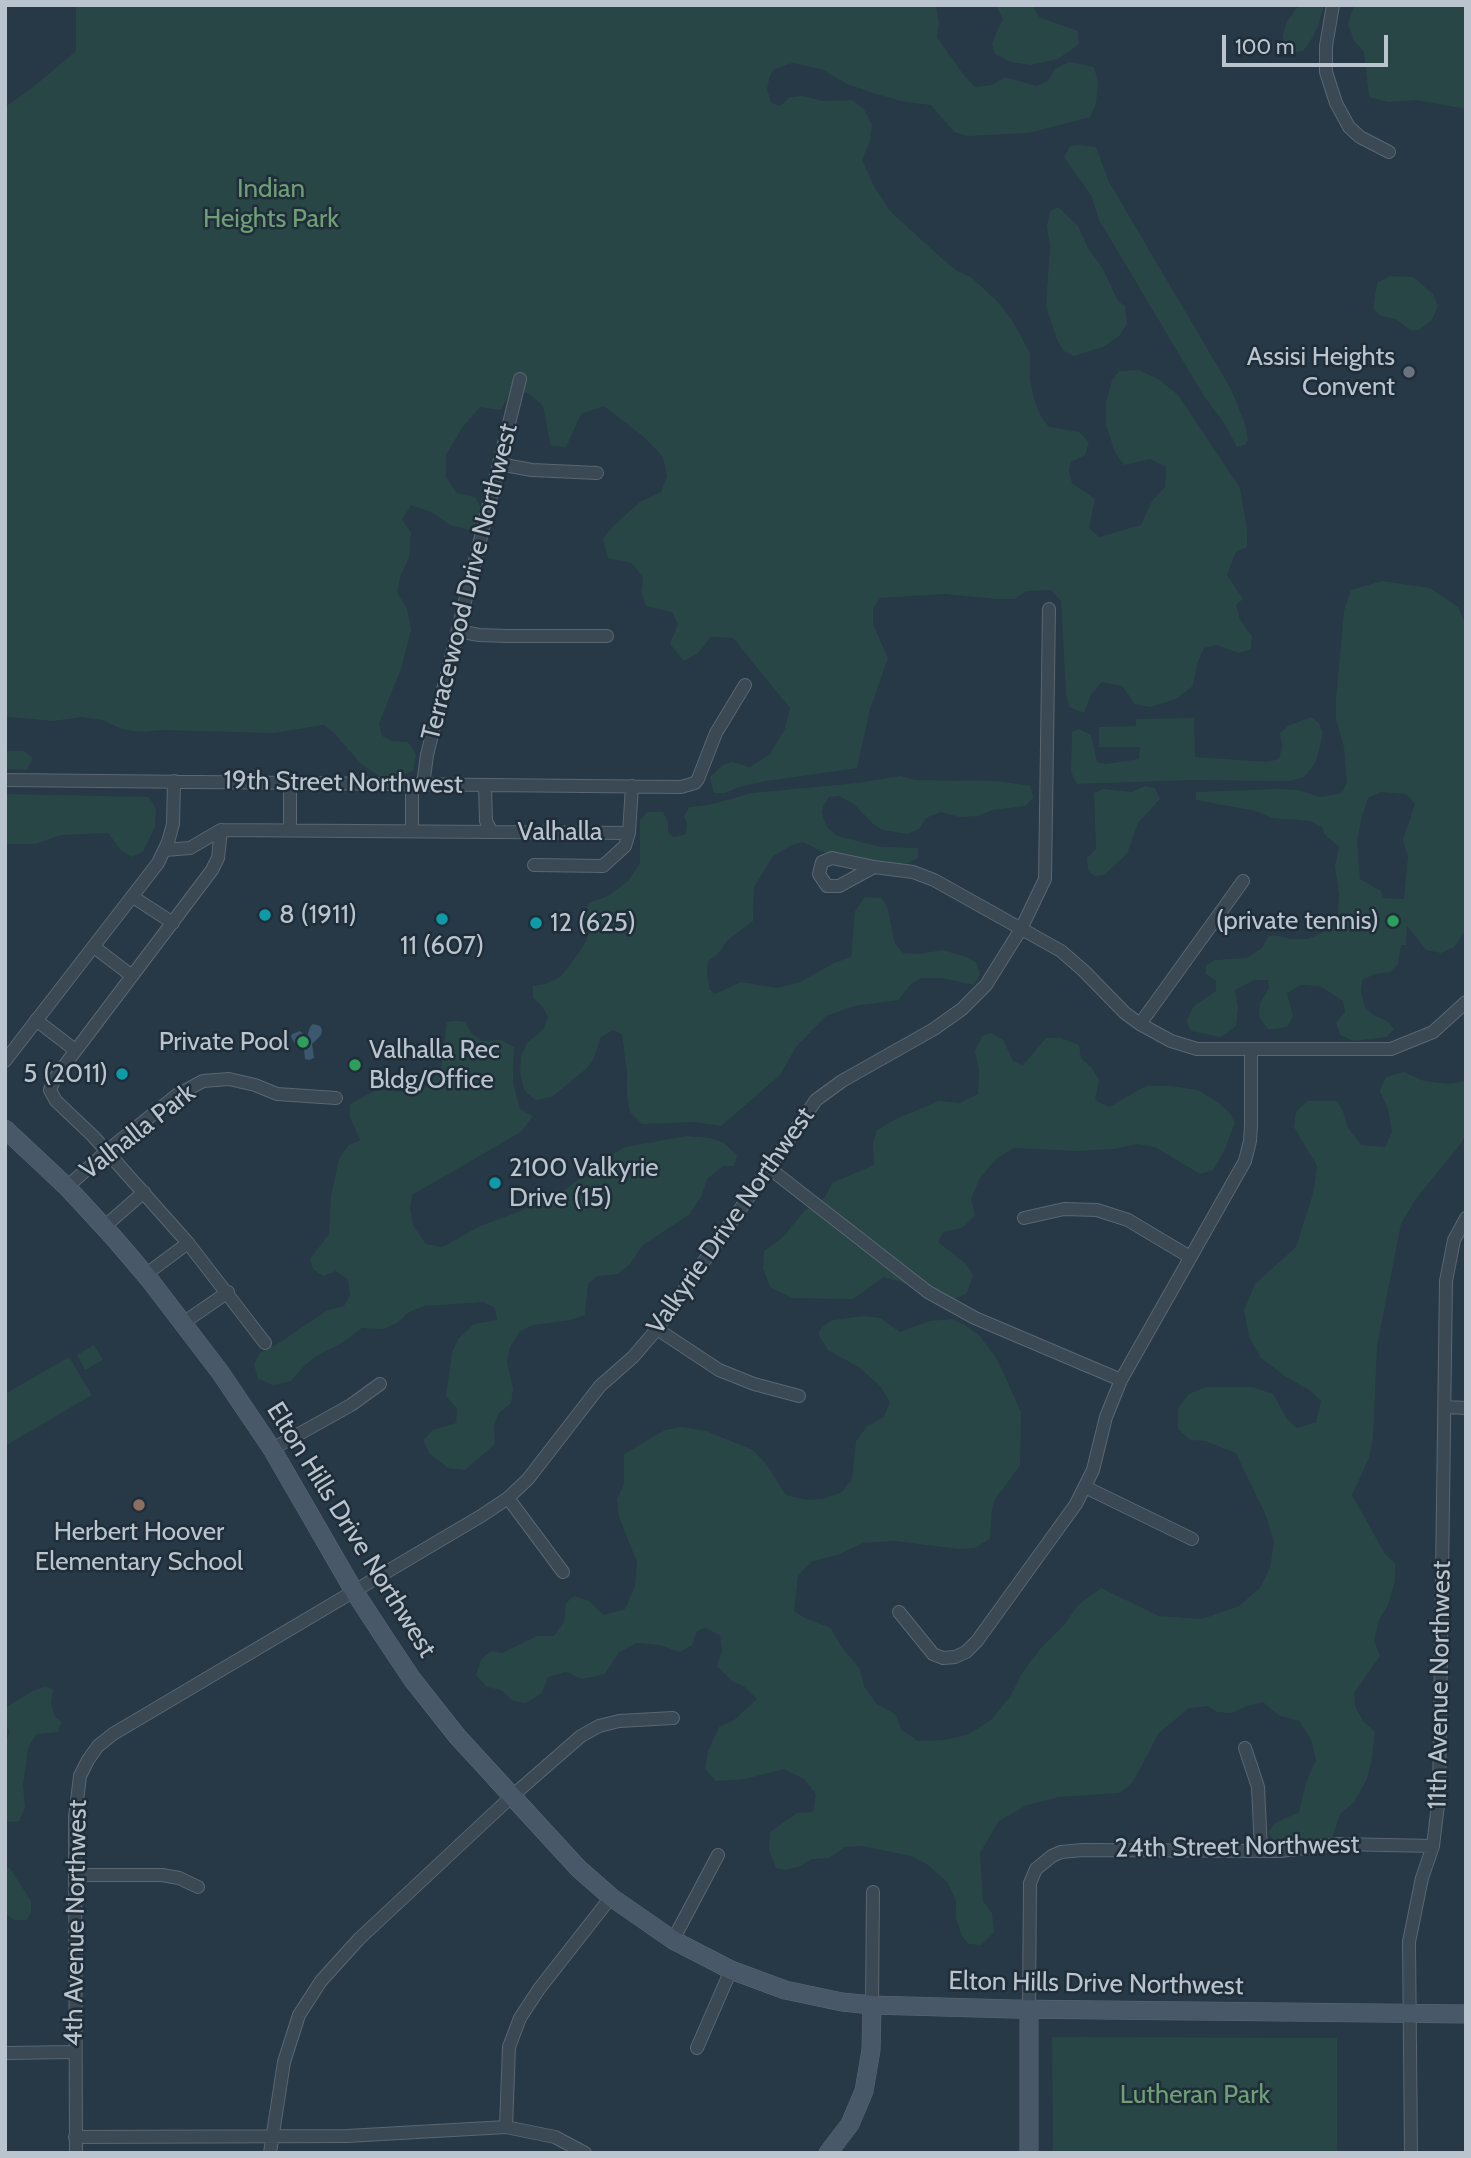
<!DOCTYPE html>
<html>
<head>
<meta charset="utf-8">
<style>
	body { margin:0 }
	#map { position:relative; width:1471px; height:2158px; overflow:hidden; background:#273846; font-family:Cabin,sans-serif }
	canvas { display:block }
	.frame { position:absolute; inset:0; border:7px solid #b9c4ce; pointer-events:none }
	.scale { position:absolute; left:1222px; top:35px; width:166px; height:32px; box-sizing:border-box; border:4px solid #b9c4ce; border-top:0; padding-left:9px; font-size:21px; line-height:24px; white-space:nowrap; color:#b9c4ce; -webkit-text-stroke:5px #202e3a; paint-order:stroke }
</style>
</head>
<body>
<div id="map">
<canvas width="1471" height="2158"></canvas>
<div class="frame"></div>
<div class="scale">100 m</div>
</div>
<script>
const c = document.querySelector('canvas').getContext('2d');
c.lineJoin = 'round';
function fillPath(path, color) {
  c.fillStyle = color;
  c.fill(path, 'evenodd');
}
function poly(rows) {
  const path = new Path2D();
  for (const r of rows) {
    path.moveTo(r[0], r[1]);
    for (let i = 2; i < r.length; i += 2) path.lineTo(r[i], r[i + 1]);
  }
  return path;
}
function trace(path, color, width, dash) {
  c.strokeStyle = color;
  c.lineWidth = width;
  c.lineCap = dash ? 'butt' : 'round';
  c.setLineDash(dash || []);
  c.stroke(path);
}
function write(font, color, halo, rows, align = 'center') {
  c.font = font + ' Cabin,sans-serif';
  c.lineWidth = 5;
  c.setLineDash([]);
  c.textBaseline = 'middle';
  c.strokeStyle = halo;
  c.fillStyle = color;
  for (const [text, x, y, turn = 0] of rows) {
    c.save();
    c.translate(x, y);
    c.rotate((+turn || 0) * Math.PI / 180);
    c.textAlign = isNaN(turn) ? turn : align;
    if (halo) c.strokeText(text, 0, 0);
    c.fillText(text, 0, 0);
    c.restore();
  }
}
fillPath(poly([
	[76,5,936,5,939,23,937,37,963,74,975,87,992,85,1005,77,1036,86,1048,81,1055,69,1069,62,1094,67,1098,82,1096,104,1090,117,1029,133,968,136,954,132,931,105,905,102,873,93,847,84,821,69,792,63,775,69,770,75,767,89,771,103,780,106,790,97,803,96,823,101,852,100,864,109,872,125,870,141,862,160,875,188,890,211,939,256,956,270,972,278,997,301,1012,320,1030,353,1030,379,1034,399,1040,415,1049,427,1079,432,1089,442,1085,455,1071,462,1069,470,1072,483,1095,499,1089,528,1099,537,1141,525,1152,501,1165,487,1166,467,1150,459,1124,465,1115,452,1106,425,1106,403,1112,380,1119,371,1139,370,1160,380,1178,395,1240,488,1247,530,1247,547,1236,552,1227,575,1243,599,1236,605,1240,620,1252,636,1251,649,1239,653,1216,645,1204,648,1197,664,1193,686,1176,699,1150,707,1135,704,1122,686,1102,682,1091,694,1084,713,1069,707,1066,693,1061,601,1051,590,1026,591,1015,599,997,599,945,594,880,598,873,608,873,624,888,658,870,709,857,768,766,781,739,787,725,793,714,793,710,777,723,765,732,762,750,767,770,754,785,729,790,708,733,638,711,637,697,654,684,661,670,644,678,624,672,612,646,606,641,592,643,577,631,563,608,558,603,539,612,527,640,502,661,492,667,476,663,457,644,437,604,406,581,414,566,447,551,446,543,406,528,393,511,391,501,410,480,407,462,428,446,455,446,477,457,493,475,497,482,509,473,531,450,525,433,513,411,505,402,520,411,532,409,558,400,577,397,592,407,609,411,630,401,669,379,723,382,736,392,741,408,742,416,754,413,771,398,776,379,776,361,764,334,733,324,725,273,733,162,730,140,732,122,729,102,720,82,717,53,721,8,717,5,716,5,177,7,155,5,151,5,107,32,88,76,51],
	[996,5,1032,5,1039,17,1078,31,1079,44,1058,59,1031,65,1011,62,995,54,992,43,1003,19],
	[1299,5,1324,5,1318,26,1311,40,1303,51,1293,53,1285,47,1283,35,1287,21],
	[1354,5,1466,5,1466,109,1416,100,1388,102,1369,97,1364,52,1354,41,1348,24],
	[1079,145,1096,147,1109,182,1231,389,1245,424,1248,440,1245,445,1237,447,1224,423,1204,396,1099,220,1092,197,1064,157,1070,146],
	[1058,207,1078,226,1088,248,1103,269,1118,301,1125,306,1127,324,1119,336,1103,347,1074,356,1064,351,1058,342,1046,306,1050,247,1047,226,1050,211],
	[1390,276,1413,277,1433,294,1438,306,1432,320,1419,330,1410,330,1396,319,1381,316,1373,309,1377,283],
	[1382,581,1430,588,1458,607,1466,625,1466,931,1454,947,1441,953,1426,950,1407,926,1406,945,1401,945,1398,964,1390,972,1375,974,1362,980,1361,992,1365,1007,1373,1015,1387,1021,1394,1029,1387,1037,1354,1041,1340,1035,1336,1023,1345,1012,1343,1001,1320,986,1301,985,1287,993,1293,1016,1288,1026,1277,1029,1268,1029,1259,1017,1260,1003,1269,988,1268,980,1254,980,1235,990,1238,1008,1236,1026,1221,1037,1191,1031,1186,1021,1194,1006,1216,991,1216,981,1206,974,1206,965,1215,960,1247,958,1262,948,1268,937,1274,935,1291,939,1308,939,1334,927,1338,913,1339,894,1335,866,1339,847,1324,834,1323,828,1310,821,1272,818,1256,811,1196,800,1196,792,1278,789,1298,790,1320,797,1342,793,1347,782,1344,747,1336,719,1336,699,1344,611,1351,590],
	[1381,792,1406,794,1415,804,1403,840,1408,857,1404,899,1383,898,1381,891,1360,879,1357,841,1362,816,1368,798],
	[1311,717,1319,723,1323,733,1316,762,1304,777,1290,781,1193,780,1077,784,1071,772,1072,732,1079,729,1091,735,1097,762,1106,764,1139,759,1140,747,1099,747,1099,727,1136,726,1136,719,1194,718,1195,757,1267,762,1279,759,1282,747,1280,733,1288,726],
	[5,751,24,751,33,758,27,770,5,769],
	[900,776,915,780,996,781,1031,786,1033,798,1025,806,992,810,978,816,959,817,941,812,926,818,919,829,907,834,883,830,873,824,854,804,839,796,829,797,823,806,822,813,826,826,837,836,882,847,918,848,918,858,908,863,888,865,829,855,803,842,792,845,773,856,754,887,753,921,728,940,718,954,708,961,707,975,710,990,715,994,741,982,778,988,800,982,834,963,851,957,855,911,865,897,881,898,887,906,895,944,903,953,920,954,942,950,964,956,976,962,980,975,974,985,941,978,922,978,911,984,898,1000,854,1006,826,1016,796,1047,780,1075,721,1126,695,1122,642,1124,630,1112,627,1095,627,1073,622,1034,613,1030,601,1037,593,1060,587,1068,552,1097,535,1100,524,1090,520,1072,521,1055,528,1042,543,1030,548,1017,542,1006,533,998,533,986,545,984,560,977,571,964,585,943,590,930,584,916,589,903,608,896,628,881,640,863,640,820,648,812,663,812,668,822,668,833,674,837,686,834,687,824,684,816,689,807,709,805,752,793,858,783],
	[1145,786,1155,788,1160,799,1138,823,1127,854,1104,875,1094,876,1088,870,1087,858,1096,849,1094,793,1103,789,1132,792],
	[5,794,149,797,156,809,155,827,143,852,131,857,120,849,108,833,61,835,36,844,5,844],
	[456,1021,465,1022,472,1034,483,1041,501,1040,514,1047,513,1081,516,1095,520,1109,533,1116,521,1132,412,1195,410,1208,413,1225,426,1244,441,1247,446,1245,480,1226,523,1210,568,1188,597,1163,625,1147,687,1136,710,1138,724,1143,737,1155,734,1166,723,1166,707,1179,702,1195,690,1214,643,1245,630,1264,618,1274,597,1276,588,1284,585,1315,571,1320,533,1325,520,1331,510,1347,507,1361,513,1389,511,1403,498,1414,494,1426,495,1444,465,1470,448,1468,429,1453,423,1440,433,1430,456,1423,457,1409,446,1396,452,1353,458,1339,474,1324,497,1320,495,1308,483,1302,424,1306,409,1312,397,1323,383,1329,362,1328,342,1343,318,1355,305,1365,291,1381,274,1385,258,1379,254,1364,260,1353,276,1345,326,1311,344,1306,350,1295,348,1280,336,1271,323,1276,313,1269,310,1259,329,1234,331,1196,339,1158,349,1145,360,1140,350,1117,350,1104,376,1090,412,1092,428,1085,441,1067,447,1022],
	[992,1033,1003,1040,1013,1061,1023,1065,1046,1038,1061,1038,1079,1045,1081,1058,1091,1067,1099,1080,1095,1100,1109,1107,1146,1086,1171,1086,1198,1090,1219,1103,1230,1113,1235,1123,1224,1151,1213,1170,1200,1174,1155,1147,1137,1144,1114,1149,1076,1151,1014,1148,996,1159,980,1178,971,1199,975,1215,962,1228,943,1232,938,1242,965,1263,973,1275,967,1293,950,1301,930,1297,901,1282,884,1277,853,1299,792,1298,770,1287,763,1269,764,1251,783,1237,804,1211,826,1196,832,1183,874,1165,873,1144,877,1130,898,1118,939,1101,960,1103,978,1094,979,1070,975,1051,982,1036],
	[1404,1072,1424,1081,1449,1084,1466,1081,1466,1133,1462,1142,1415,1200,1401,1224,1377,1346,1373,1438,1369,1458,1352,1495,1385,1554,1395,1563,1395,1581,1388,1605,1379,1620,1374,1640,1380,1656,1354,1693,1355,1706,1363,1721,1375,1732,1372,1758,1367,1779,1354,1802,1340,1814,1332,1839,1319,1854,1297,1854,1280,1851,1268,1832,1275,1823,1299,1812,1306,1783,1316,1760,1311,1739,1299,1721,1278,1715,1263,1702,1247,1706,1232,1713,1217,1712,1208,1706,1189,1708,1159,1733,1133,1782,1119,1793,1059,1797,1027,1805,999,1821,980,1853,983,1901,992,1913,994,1932,981,1945,969,1944,962,1936,956,1918,956,1901,948,1883,928,1865,911,1856,862,1846,845,1847,829,1858,812,1859,798,1867,785,1870,776,1868,769,1849,770,1832,797,1813,813,1812,816,1794,804,1779,784,1769,744,1779,716,1781,705,1769,708,1751,719,1727,734,1720,757,1699,745,1687,732,1681,717,1666,722,1651,720,1635,705,1628,697,1631,692,1645,680,1652,659,1645,637,1643,619,1652,605,1674,582,1679,566,1672,548,1677,541,1694,526,1703,513,1701,501,1690,487,1687,476,1675,481,1660,491,1651,502,1653,537,1636,554,1636,564,1622,566,1603,574,1596,589,1601,604,1615,625,1609,635,1587,637,1562,619,1517,617,1499,624,1484,624,1454,665,1430,681,1427,706,1431,753,1450,767,1465,786,1495,806,1500,823,1499,842,1492,852,1479,856,1441,867,1426,884,1417,890,1402,880,1386,860,1368,828,1350,818,1334,823,1326,833,1320,864,1316,880,1318,900,1332,929,1321,952,1319,965,1325,980,1336,998,1361,1021,1412,1020,1466,995,1499,992,1509,990,1539,975,1548,958,1549,895,1541,863,1543,840,1554,811,1562,798,1576,794,1611,805,1618,831,1628,841,1646,860,1669,864,1686,876,1703,895,1714,902,1730,918,1741,943,1740,967,1735,991,1720,1010,1697,1022,1673,1041,1648,1064,1625,1078,1605,1101,1588,1159,1616,1202,1619,1239,1606,1260,1588,1270,1568,1274,1542,1266,1516,1236,1453,1205,1441,1190,1440,1178,1429,1178,1408,1189,1394,1206,1387,1253,1387,1273,1394,1287,1419,1297,1428,1316,1422,1321,1401,1311,1391,1286,1377,1261,1358,1249,1337,1244,1310,1255,1284,1296,1247,1314,1190,1317,1166,1294,1127,1296,1112,1307,1101,1336,1101,1343,1111,1348,1128,1361,1145,1385,1147,1392,1132,1388,1109,1380,1091,1386,1077],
	[94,1345,103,1360,85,1370,77,1355],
	[69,1357,92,1395,5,1446,5,1394],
	[45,1687,53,1689,51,1703,55,1717,62,1722,58,1732,36,1734,28,1748,23,1785,25,1808,19,1821,9,1822,5,1819,5,1744,10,1731,5,1724,5,1708,34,1690],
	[5,1867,10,1868,31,1901,31,1913,26,1920,14,1920,5,1913],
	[1052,2037,1337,2038,1337,2153,1053,2153]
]), '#294646');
fillPath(poly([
	[313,1024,320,1026,322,1030,321,1035,312,1044,314,1058,309,1060,305,1059,304,1048,295,1044,291,1037,292,1034,300,1031,307,1037,310,1027]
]), '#3c586f');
const street = poly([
	[1333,5,1326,46,1326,72,1336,103,1349,127,1360,137,1389,152],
	[499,464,532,470,597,473],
	[458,631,479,635,507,636,607,636],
	[5,780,681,787,695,783,698,779,716,733,745,685],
	[290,783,290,830],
	[412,784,412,831],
	[423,785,427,755,520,379],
	[485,785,486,821,491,831],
	[221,830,218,858,212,870,55,1078,50,1090,56,1101,93,1136,188,1243,265,1343],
	[165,850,190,848,221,830,629,833],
	[534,865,603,866,625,846,629,833,632,786],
	[874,867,839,886,827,886,819,874,822,862,832,858,874,867,913,872,934,880,1061,951,1084,971,1125,1013,1140,1024,1171,1041,1197,1049,1391,1049,1433,1032,1466,1002],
	[133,897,173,923],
	[94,947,132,976],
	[36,1020,75,1050],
	[1140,1024,1243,881],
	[5,1061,158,863,168,842,173,824,174,781],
	[769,1168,928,1292,975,1318,1121,1380],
	[67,1187,107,1151,177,1095,203,1081,229,1079,255,1085,277,1094,336,1098],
	[1024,1218,1064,1209,1097,1210,1128,1220,1190,1257],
	[104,1227,144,1192],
	[145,1275,188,1243],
	[183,1323,228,1292],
	[657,1329,719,1370,754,1384,799,1396],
	[1446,1407,1466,1408],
	[272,1449,351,1405,380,1384],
	[1085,1487,1192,1539],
	[508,1498,563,1572],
	[899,1612,933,1654,943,1658,955,1657,966,1652,977,1641,1076,1504,1093,1470,1106,1417,1121,1380,1245,1161,1250,1141,1251,1125,1251,1050],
	[1245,1748,1258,1787,1261,1850],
	[75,1875,162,1875,179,1878,198,1887],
	[673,1940,718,1855],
	[872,2005,873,1892],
	[1029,2010,1030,1883,1036,1869,1052,1856,1061,1852,1083,1850,1280,1851,1338,1844,1433,1846],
	[697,2048,731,1970],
	[5,2053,75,2052],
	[506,2127,509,2047,520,2018,539,1989,611,1897],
	[75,2137,347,2136,506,2127,555,2137,585,2153],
	[76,2153,75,1817,80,1776,88,1760,98,1746,113,1734,481,1516,508,1498,528,1479,600,1386,633,1357,657,1329,816,1100,842,1081,934,1029,962,1009,986,985,1021,929,1045,879,1049,609],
	[270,2153,284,2062,299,2015,321,1981,359,1939,511,1797,581,1736,599,1726,619,1721,673,1718],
	[1411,2153,1409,1942,1422,1878,1433,1846,1439,1796,1446,1281,1454,1240,1466,1218]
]);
const secondary = poly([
	[5,1129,67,1187,115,1239,149,1279,220,1372,272,1449,354,1591,386,1640,412,1679,457,1736,578,1868,611,1897,673,1940,731,1970,785,1990,842,2002,872,2005,1012,2009,1466,2014],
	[828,2153,850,2124,864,2091,871,2050,872,2005],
	[1029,2153,1029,2010]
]);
trace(street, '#5a6772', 14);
trace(secondary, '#5a6772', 19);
trace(street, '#3b4955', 12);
trace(secondary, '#495868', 18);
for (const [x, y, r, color] of [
	[1409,372,7,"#6b7280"],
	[265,915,7,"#0f9aa8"],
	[442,919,7,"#0f9aa8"],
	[1393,921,7,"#2e9e5b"],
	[536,923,7,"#0f9aa8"],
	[303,1042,7,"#2e9e5b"],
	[355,1065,7,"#2e9e5b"],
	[122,1074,7,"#0f9aa8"],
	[495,1183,7,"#0f9aa8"],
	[139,1505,7,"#8d6e63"]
]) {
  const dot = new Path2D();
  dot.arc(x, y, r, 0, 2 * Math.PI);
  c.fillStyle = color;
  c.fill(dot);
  trace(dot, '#202e3a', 2.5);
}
write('26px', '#6fa075', '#202e3a', [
	["Indian",271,189],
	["Heights Park",271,219],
	["Lutheran Park",1195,2095]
]);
write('26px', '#b9c4ce', '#202e3a', [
	["Assisi Heights",1395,357],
	["Convent",1395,387],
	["8 (1911)",279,915,"left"],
	["(private tennis)",1379,921],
	["12 (625)",550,923,"left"],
	["11 (607)",442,946,"center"],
	["Private Pool",289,1042],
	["Valhalla Rec",369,1050,"left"],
	["Bldg/Office",369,1080,"left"],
	["5 (2011)",108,1074],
	["2100 Valkyrie",509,1168,"left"],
	["Drive (15)",509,1198,"left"],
	["Herbert Hoover",139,1532,"center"],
	["Elementary School",139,1562,"center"]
], 'right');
write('26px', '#b9c4ce', '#202e3a', [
	["Terracewood Drive Northwest",470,582,-76],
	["19th Street Northwest",343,783,1],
	["Valhalla",560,832],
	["Valhalla Park",138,1132,-38],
	["Valkyrie Drive Northwest",731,1221,-55],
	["Elton Hills Drive Northwest",351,1530,58],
	["11th Avenue Northwest",1440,1685,-89],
	["24th Street Northwest",1237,1847,-1],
	["4th Avenue Northwest",76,1923,-89],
	["Elton Hills Drive Northwest",1096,1984,1]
]);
</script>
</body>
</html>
